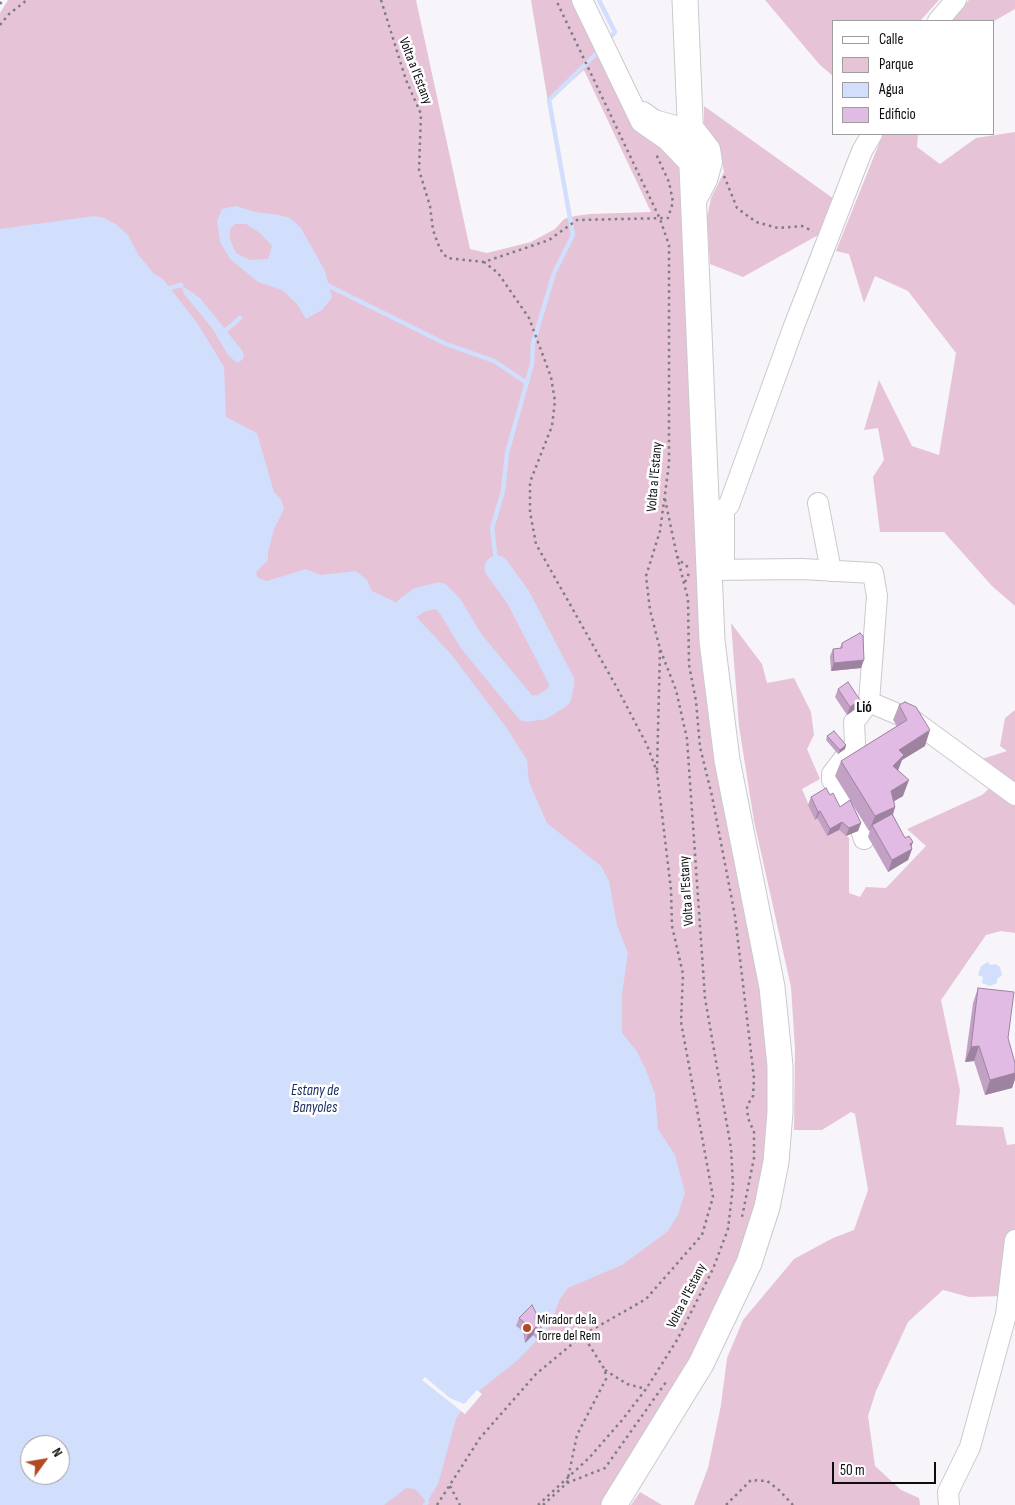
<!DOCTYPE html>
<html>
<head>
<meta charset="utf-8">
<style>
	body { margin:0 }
	#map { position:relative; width:1015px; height:1505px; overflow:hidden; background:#f7f5f9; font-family:"Sofia Sans Condensed",sans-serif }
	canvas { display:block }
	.legend { position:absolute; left:832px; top:20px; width:162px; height:115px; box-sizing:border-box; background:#fff; border:1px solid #9e9e9f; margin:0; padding:6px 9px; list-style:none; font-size:15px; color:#0d0d0e }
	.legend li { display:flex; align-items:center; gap:10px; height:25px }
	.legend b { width:25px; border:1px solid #9e9e9f }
	.north { position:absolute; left:20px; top:1435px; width:50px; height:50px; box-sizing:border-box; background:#fff; border:1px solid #9e9e9f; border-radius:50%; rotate:58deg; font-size:14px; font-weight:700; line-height:20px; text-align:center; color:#0d0d0e }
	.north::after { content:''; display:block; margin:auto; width:18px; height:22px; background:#b14a23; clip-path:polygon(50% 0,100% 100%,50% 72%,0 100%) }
	.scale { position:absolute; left:832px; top:1462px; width:104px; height:22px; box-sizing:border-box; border:2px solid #0d0d0e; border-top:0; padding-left:6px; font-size:15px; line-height:18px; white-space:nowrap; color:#0d0d0e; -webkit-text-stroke:4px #fff; paint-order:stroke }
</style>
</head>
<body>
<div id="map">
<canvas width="1015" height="1505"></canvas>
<ul class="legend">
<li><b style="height:6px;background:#fff"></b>Calle</li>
<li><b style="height:14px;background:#e6c3d7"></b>Parque</li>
<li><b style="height:14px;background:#d1dffc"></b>Agua</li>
<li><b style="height:14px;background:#e2bbe5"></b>Edificio</li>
</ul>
<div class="north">N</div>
<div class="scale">50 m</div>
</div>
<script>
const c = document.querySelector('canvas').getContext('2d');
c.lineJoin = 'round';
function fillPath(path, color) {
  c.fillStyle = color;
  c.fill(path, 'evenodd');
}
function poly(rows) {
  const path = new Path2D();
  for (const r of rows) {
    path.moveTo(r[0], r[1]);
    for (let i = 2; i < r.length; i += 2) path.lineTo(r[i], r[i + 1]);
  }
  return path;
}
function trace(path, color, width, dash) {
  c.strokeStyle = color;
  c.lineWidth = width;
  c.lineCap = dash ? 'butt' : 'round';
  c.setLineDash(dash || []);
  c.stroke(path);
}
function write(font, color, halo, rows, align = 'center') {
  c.font = font + ' "Sofia Sans Condensed",sans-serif';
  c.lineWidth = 5;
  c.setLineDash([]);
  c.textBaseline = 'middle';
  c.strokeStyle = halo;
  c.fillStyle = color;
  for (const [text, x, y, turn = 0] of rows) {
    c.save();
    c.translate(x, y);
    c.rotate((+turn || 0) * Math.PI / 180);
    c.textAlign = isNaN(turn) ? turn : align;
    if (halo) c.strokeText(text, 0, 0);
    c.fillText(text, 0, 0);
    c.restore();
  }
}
fillPath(poly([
	[8,0,416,0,470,249,487,253,531,242,555,229,564,219,575,216,590,214,651,212,584,70,548,102,531,0,573,0,682,165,693,452,762,989,770,1067,765,1160,756,1204,739,1259,692,1359,602,1505,353,1505,427,1384,465,1414,477,1390,464,1330,641,1250,658,1238,261,587,0,236,0,13],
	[765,0,939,0,920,21,834,21,834,77,820,65],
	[969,0,1015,0,1015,9,994,21,949,21],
	[704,106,834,199,820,234,743,277,710,264,707,218,711,198,724,172,720,151,704,126],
	[1015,132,1015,606,992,586,944,532,880,532,873,477,884,460,878,428,864,430,879,380,912,446,939,455,956,353,908,291,875,276,864,303,849,254,836,251,883,134,918,134,917,147,940,164,976,138],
	[731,623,762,664,767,683,794,678,811,712,814,735,807,749,820,779,802,789,815,820,817,818,827,836,839,830,849,838,849,893,860,897,866,887,886,888,926,846,907,829,982,795,1002,777,979,760,1007,751,1000,746,1005,718,1015,710,1015,933,1001,931,986,935,941,1000,960,1090,956,1125,1003,1127,1007,1145,1015,1144,1015,1262,1003,1296,969,1297,943,1290,908,1322,876,1391,868,1416,875,1466,901,1490,919,1498,920,1505,694,1505,708,1468,721,1405,727,1358,743,1320,794,1259,833,1238,854,1230,868,1190,855,1114,851,1112,822,1130,794,1130,795,1049,791,987,754,821,739,726],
	[640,1492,662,1505,631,1505]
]), '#e6c3d7');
fillPath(poly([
	[236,206,255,212,279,215,290,218,301,228,325,271,332,298,322,310,306,319,297,304,282,290,258,282,230,259,220,242,217,221,222,209],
	[235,224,246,224,260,233,272,246,268,259,250,260,236,253,230,239,230,229],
	[94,216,104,218,117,225,128,235,138,254,154,274,163,279,198,324,224,367,226,417,257,433,274,492,281,499,284,509,274,529,268,552,268,560,256,572,258,578,267,581,306,569,321,575,356,571,367,580,372,591,408,608,451,654,506,727,527,760,529,782,547,823,601,866,609,881,617,925,628,953,622,994,622,1033,636,1050,646,1070,655,1094,658,1129,675,1155,685,1193,678,1215,668,1231,622,1265,568,1288,560,1299,549,1327,519,1359,479,1391,482,1394,465,1414,461,1411,456,1419,438,1484,427,1502,415,1489,406,1488,384,1505,0,1505,0,229],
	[30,1445,60,1445,60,1475,30,1475],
	[181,285,200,298,241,349,244,355,242,360,237,363,228,355,212,328,184,294],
	[988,962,990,965,996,964,1000,967,1002,975,997,979,997,983,990,986,982,983,983,977,978,975,981,966]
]), '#d1dffc');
fillPath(poly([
	[425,1377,450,1398,464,1404,477,1390,482,1394,465,1414,422,1380]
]), '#f7f5f9');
trace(poly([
	[599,0,615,32,608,40],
	[327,285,446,344,494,361,527,383],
	[170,288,181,285],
	[225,331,240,318],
	[497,568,492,528,503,491,507,453,532,364,533,343,554,273,573,235,549,100,600,50],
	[425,1505,427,1502]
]), '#d1dffc', 4.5);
trace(poly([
	[408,608,419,600,439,595,450,606,471,641,527,709,542,707,559,696,562,682,518,597,497,568]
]), '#d1dffc', 25);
const minor = poly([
	[582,0,641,122,667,140,692,166],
	[938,21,956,0],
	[643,112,654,120,697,132,710,149,712,162,707,180,694,205],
	[818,503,831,571],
	[724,511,724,569],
	[707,522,729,505,794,326,862,151,872,134],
	[709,570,802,569,873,573,877,596,869,702,854,722,855,744,832,774,832,780,857,818,864,839],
	[869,702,914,721,1015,795],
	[949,1505,948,1492,970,1447,1006,1315,1015,1240]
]);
const major = poly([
	[614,1505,701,1364,749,1263,767,1207,776,1162,780,1112,780,1066,772,987,727,760,712,641,685,0]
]);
trace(minor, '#cbc9cd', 22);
trace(major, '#cbc9cd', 27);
trace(poly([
	[381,0,406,80,421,114,419,170,430,206,433,230,440,249,447,258,484,262,549,240,577,220,668,218,673,202,669,182,656,154],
	[0,4,3,0],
	[0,25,9,14,27,0],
	[724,176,737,208,756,222,778,228,802,226,813,231],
	[665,499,677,556,684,565,691,568],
	[677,556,688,599,689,665,696,701,700,747,712,796,735,916,754,1078,753,1096,747,1106,748,1118,754,1132,754,1158,742,1217],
	[685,582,690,571],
	[657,770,660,650],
	[605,1370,627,1384,646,1389],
	[567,1483,605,1468,666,1382],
	[450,1486,460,1505],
	[437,1505,480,1438,536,1374,583,1335,646,1299,702,1235,713,1197,681,1022,683,974,672,926,671,890,657,772,647,745,616,686,536,544,530,512,530,482,552,426,555,401,551,377,529,318,498,273,484,262],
	[538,1505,589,1458,623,1419,646,1389,677,1340,713,1269,728,1229,733,1186,731,1148,705,998,687,739,676,690,660,649,650,610,646,576,660,531,669,464,669,245,660,219,556,0],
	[543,1505,567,1483,577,1435,606,1379,605,1370,583,1335],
	[726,1505,751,1480,767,1481,779,1490,793,1505]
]), '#7e7d7f', 2.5, [2.5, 4]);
trace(minor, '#fff', 20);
trace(major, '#fff', 25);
fillPath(poly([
	[842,643,861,668,831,671,830,656,833,649,840,648],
	[838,689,860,700,857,708,847,715,835,697],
	[899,705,925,746,902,760,898,771,903,796,894,801,895,807,893,815,905,838,913,842,911,847,912,849,908,860,888,872,868,837,870,830,869,831,851,802,861,823,858,831,846,836,839,830,827,836,817,818,815,820,808,805,811,797,830,795,840,807,850,800,835,776,841,761,897,726,893,720],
	[827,736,846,745,845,749,838,754,826,740],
	[978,988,1008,1038,1015,1063,1015,1079,1012,1088,985,1095,974,1061,965,1062,973,1003],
	[519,1318,535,1318,542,1329,539,1337,537,1339,533,1335,525,1343,523,1331,516,1326]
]), '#c2a1c5');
fillPath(poly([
	[864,660,861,668,831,671,834,663],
	[860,700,857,708,847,715,850,707],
	[930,730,925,746,902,760,898,770,887,781,899,750],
	[846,745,845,749,838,754,840,750],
	[909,780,903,796,886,806,891,791],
	[895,807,890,823,887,826,875,833,877,829,872,825,870,830,869,831,875,816],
	[820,811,817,818,815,820,818,812],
	[842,822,839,830,827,836,830,829],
	[861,823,858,831,846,836,849,828],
	[913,842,910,850,912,849,908,860,888,872,892,860,910,844],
	[979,1046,974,1061,965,1062,971,1047],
	[1015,1073,1015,1079,1012,1088,985,1095,990,1080],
	[536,1327,533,1335,525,1343,528,1335],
	[542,1329,539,1337,537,1339,540,1331]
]), '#9e83a0');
const building = poly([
	[860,633,863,636,864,660,834,663,833,649,842,648,842,643,860,633],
	[848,682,860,700,850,707,838,689,848,682],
	[905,702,916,707,930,730,899,750,904,755,893,766,909,780,891,791,895,807,875,816,841,761,907,720,899,705,905,702],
	[834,731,846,745,840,750,827,736,834,731],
	[826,788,830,795,833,793,840,807,850,800,861,823,849,828,842,822,830,829,820,811,818,812,811,797,826,788],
	[892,814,905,838,909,836,913,842,910,844,912,849,892,860,872,825,892,814],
	[978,988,1014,992,1008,1038,1015,1063,1015,1073,990,1080,979,1046,971,1047,978,988],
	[532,1305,536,1313,535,1318,542,1329,540,1331,536,1327,528,1335,526,1324,519,1318,532,1305]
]);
fillPath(building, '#e2bbe5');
trace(building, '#9e83a0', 1);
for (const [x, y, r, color] of [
	[527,1328,5,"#b14a23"]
]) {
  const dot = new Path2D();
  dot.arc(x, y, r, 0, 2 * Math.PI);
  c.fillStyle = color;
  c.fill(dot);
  trace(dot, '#fff', 2);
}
write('14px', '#0d0d0e', '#fff', [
	["Volta a l'Estany",415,71,69],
	["Volta a l'Estany",655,477,-85],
	["Volta a l'Estany",687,891,-94],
	["Volta a l'Estany",687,1296,-63]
]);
write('14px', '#0d0d0e', '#fff', [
	["Mirador de la",537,1320],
	["Torre del Rem",537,1336]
], 'left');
write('bold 15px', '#0d0d0e', '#fff', [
	["Lió",864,708]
]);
write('italic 15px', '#192c64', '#fff', [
	["Estany de",315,1091],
	["Banyoles",315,1108]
]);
</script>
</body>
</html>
